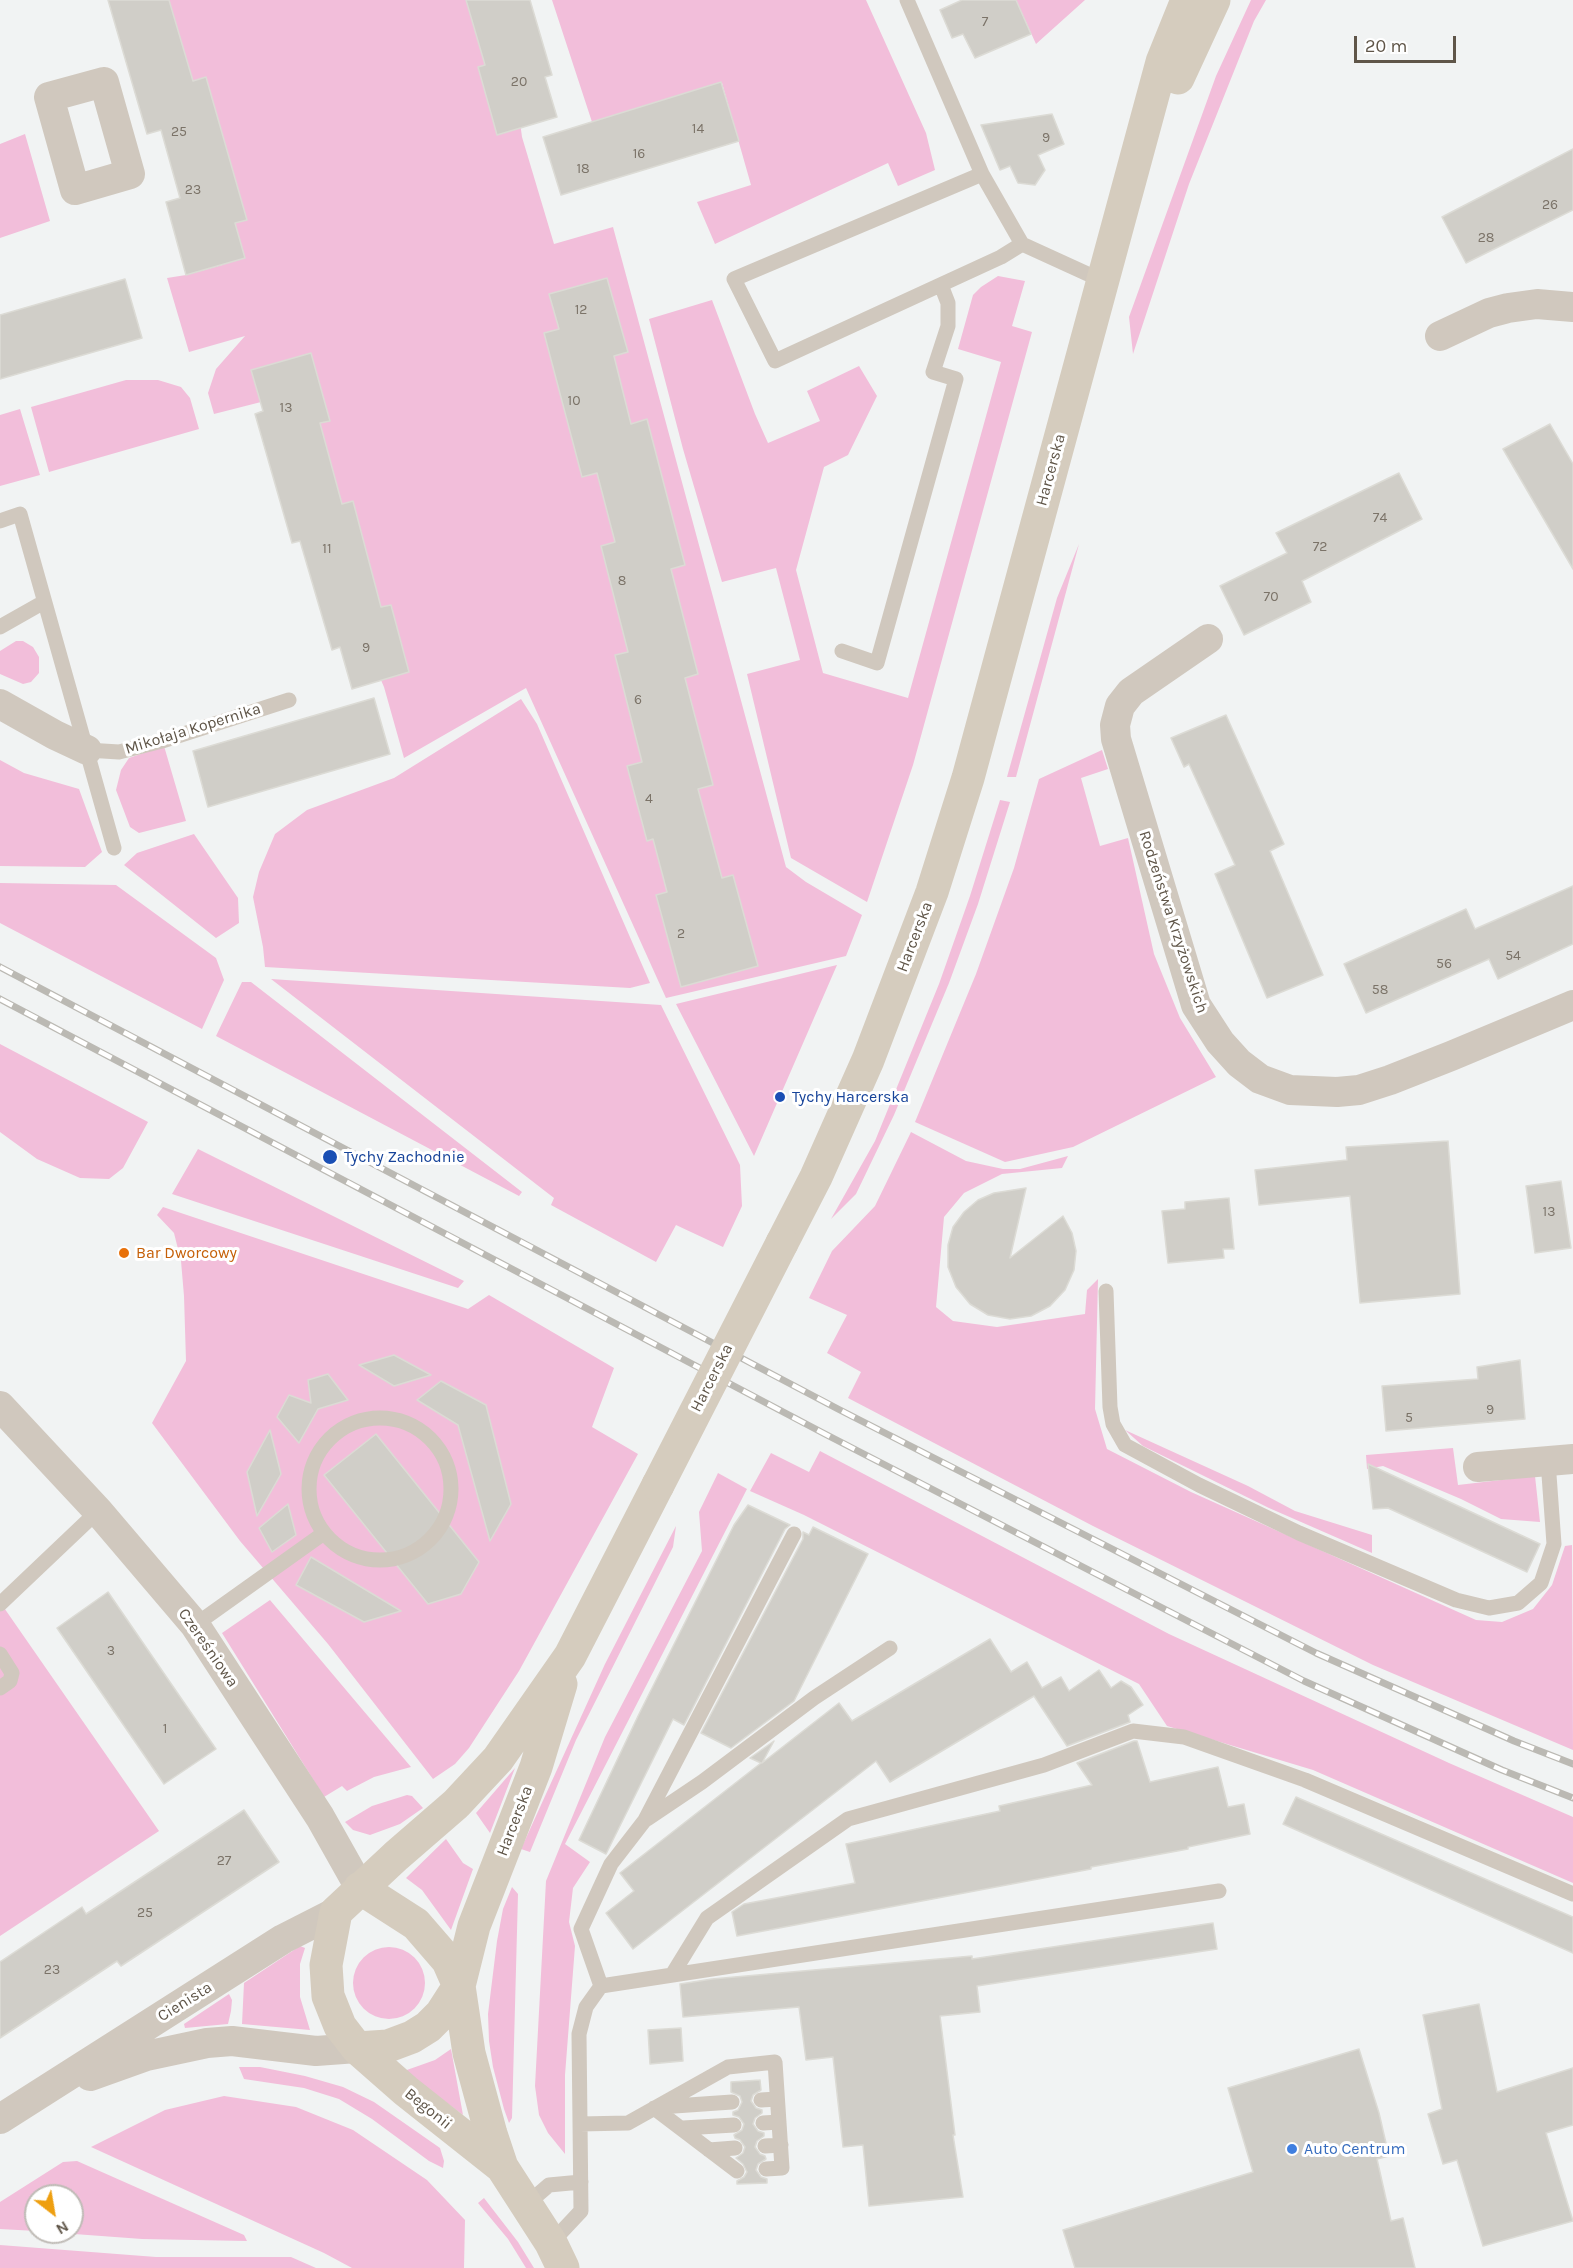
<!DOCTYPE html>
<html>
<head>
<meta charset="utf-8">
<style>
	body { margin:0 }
	#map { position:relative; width:1573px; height:2268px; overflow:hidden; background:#f1f3f3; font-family:Karla,sans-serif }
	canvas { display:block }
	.north { position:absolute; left:24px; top:2184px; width:60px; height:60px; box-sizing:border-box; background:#fff; border:2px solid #bfbbb6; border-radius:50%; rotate:149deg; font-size:16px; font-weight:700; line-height:24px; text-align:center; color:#5f5548 }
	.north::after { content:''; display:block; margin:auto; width:21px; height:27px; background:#ee9f10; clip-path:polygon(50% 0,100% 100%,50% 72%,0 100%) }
	.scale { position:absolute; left:1354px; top:36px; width:102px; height:27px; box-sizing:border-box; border:3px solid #5f5548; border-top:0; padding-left:8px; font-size:18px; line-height:21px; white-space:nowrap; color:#5f5548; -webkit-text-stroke:4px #fff; paint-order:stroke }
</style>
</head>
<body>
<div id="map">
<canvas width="1573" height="2268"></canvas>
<div class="north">N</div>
<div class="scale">20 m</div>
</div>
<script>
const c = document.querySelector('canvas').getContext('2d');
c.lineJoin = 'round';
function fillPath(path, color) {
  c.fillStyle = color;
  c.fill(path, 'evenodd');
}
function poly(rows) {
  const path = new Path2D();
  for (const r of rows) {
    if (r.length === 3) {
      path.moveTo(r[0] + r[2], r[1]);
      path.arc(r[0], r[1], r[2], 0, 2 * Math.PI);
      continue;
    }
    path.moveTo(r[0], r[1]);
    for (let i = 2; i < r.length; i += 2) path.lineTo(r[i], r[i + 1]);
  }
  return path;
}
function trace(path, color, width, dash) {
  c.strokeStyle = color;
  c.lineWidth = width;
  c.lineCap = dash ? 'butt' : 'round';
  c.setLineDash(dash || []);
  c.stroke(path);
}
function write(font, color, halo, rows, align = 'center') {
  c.font = font + ' Karla,sans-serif';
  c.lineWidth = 6;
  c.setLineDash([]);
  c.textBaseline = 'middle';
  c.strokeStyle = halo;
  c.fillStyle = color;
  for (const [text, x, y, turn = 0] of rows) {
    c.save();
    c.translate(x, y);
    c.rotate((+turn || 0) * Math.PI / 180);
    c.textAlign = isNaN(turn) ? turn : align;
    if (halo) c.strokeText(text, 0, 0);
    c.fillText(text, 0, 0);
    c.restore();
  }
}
fillPath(poly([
	[150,0,496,0,511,55,522,137,554,244,613,227,786,867,806,882,862,915,846,956,666,998,526,688,404,758,384,687,261,402,214,414,208,393,216,369,245,336,189,352,167,278,186,275,222,265],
	[552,0,866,0,926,133,935,170,898,186,888,163,715,244,697,202,751,185,722,83,592,122],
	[1016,0,1085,0,1036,44],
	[1251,0,1266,0,1254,21,1189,184,1133,354,1129,317,1216,76],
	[25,134,50,221,0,238,0,144],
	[998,276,1025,281,1012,326,1032,332,913,765,867,902,791,858,747,674,800,660,776,568,722,582,683,449,649,319,712,300,755,414,768,443,820,421,807,391,859,366,877,396,848,455,824,467,796,570,823,673,908,698,1001,362,958,349,973,295,981,287],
	[126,380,158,380,181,387,190,398,199,429,49,472,31,407],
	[20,409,40,475,0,486,0,415],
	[1079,544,1016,777,1007,777,1057,598],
	[16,641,23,641,33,647,39,657,39,673,31,682,23,684,0,674,0,651],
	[521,699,537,724,650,983,630,988,265,967,263,947,253,897,259,872,275,834,307,810,394,778],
	[164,746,186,821,139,833,130,827,116,790,121,770,129,758],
	[1102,750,1108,769,1081,778,1100,846,1128,838,1154,954,1180,1018,1216,1077,1073,1147,1005,1162,915,1122,976,974,1014,868,1039,779],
	[0,760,24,773,79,789,102,852,85,867,0,866],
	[1000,800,1010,802,978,904,949,983,894,1115,856,1194,831,1219,875,1141,939,984,970,896],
	[194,834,238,898,239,923,216,938,124,865,137,853],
	[0,883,116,885,216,958,224,980,202,1029,0,923],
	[837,965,754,1156,676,1004],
	[271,979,661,1005,740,1165,742,1206,723,1247,676,1225,656,1262,551,1205,554,1198],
	[242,982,251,982,522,1192,519,1196,216,1036],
	[0,1044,148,1122,123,1168,109,1179,80,1178,37,1159,0,1132],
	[911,1132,966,1161,1003,1169,1020,1169,1068,1156,1062,1168,1002,1174,964,1193,944,1217,936,1307,953,1321,997,1327,1085,1314,1087,1290,1098,1279,1095,1409,1107,1449,1191,1492,1476,1620,1502,1622,1533,1609,1552,1585,1565,1546,1572,1545,1573,1750,1373,1665,1093,1526,848,1398,861,1372,827,1353,847,1315,809,1298,832,1251,875,1206],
	[198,1149,464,1281,458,1288,172,1194],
	[163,1207,468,1309,489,1295,614,1368,592,1427,638,1454,519,1671,469,1748,455,1764,433,1779,328,1644,240,1541,152,1423,186,1361,184,1296,181,1261,174,1233,157,1215],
	[1125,1430,1248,1486,1295,1511,1372,1535,1372,1553,1269,1508,1143,1446],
	[1453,1448,1458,1485,1535,1476,1540,1522,1501,1519,1461,1499,1383,1466,1367,1469,1366,1455],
	[820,1451,1169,1634,1449,1763,1573,1817,1573,1883,1313,1770,1167,1726,1139,1684,804,1515,750,1491,771,1453,809,1472],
	[718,1473,747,1489,565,1844,590,1862,573,1888,569,1922,575,1946,565,2075,565,2154,548,2133,539,2115,535,2086,546,1881,605,1737,702,1551,699,1512],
	[676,1526,673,1547,576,1740,530,1852,521,1849,605,1664],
	[270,1600,411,1767,374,1777,347,1791,342,1786,324,1797,222,1633],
	[0,1602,159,1831,0,1936],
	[515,1768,490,1833,476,1813],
	[407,1795,412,1796,423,1808,400,1824,370,1835,353,1830,345,1822,372,1806],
	[446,1839,463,1863,473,1869,451,1930,422,1890,406,1878],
	[512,1887,518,1894,512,2118,509,2123,504,2109,493,2067,489,2041,488,2014,497,1941,503,1909],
	[300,1946,305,1948,300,1964,300,1997,310,2030,242,2024,244,1983],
	[389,1983,36],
	[229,1994,232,2000,231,2011,228,2024,185,2028,184,2024],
	[451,2049,463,2115,404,2071,435,2060],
	[239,2067,260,2067,305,2076,343,2087,374,2102,440,2148,444,2161,443,2168,429,2161,372,2119,339,2099,304,2088,244,2079],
	[224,2096,296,2107,353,2130,427,2180,465,2220,464,2268,352,2268,324,2253,91,2147,165,2110],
	[77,2161,244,2235,247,2241,142,2239,47,2232,72,2232,72,2196,36,2196,36,2231,0,2229,0,2202,63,2162],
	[484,2198,518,2242,534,2268,526,2268,508,2239,478,2203],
	[0,2245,156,2257,291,2257,316,2268,0,2268]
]), '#f2beda');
const building = poly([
	[108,0,169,0,193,81,206,77,247,220,235,223,245,258,186,275,166,202,180,198,161,130,147,134,108,0],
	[466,0,530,0,552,75,545,77,557,117,497,135,478,67,485,65,466,0],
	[962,0,1016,0,1031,34,975,58,963,34,952,38,940,10,962,0],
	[721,82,739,141,561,195,543,137,721,82],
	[1052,114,1064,144,1038,155,1045,170,1035,185,1018,183,1010,166,1000,170,981,125,1052,114],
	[1573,149,1573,210,1466,263,1442,217,1573,149],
	[607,278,628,352,614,356,631,424,647,419,685,565,671,569,698,674,685,678,713,785,698,789,722,878,733,875,758,966,681,987,656,895,667,892,653,839,647,841,627,766,642,762,615,655,628,652,601,546,615,542,597,473,582,477,544,333,559,329,549,294,607,278],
	[125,279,142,338,0,379,0,315,125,279],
	[311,353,330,421,320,423,342,504,353,501,381,607,391,605,409,672,352,689,340,647,332,650,300,541,292,543,255,414,263,411,251,370,311,353],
	[1550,424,1573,464,1573,569,1503,449,1550,424],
	[1399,473,1422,519,1302,581,1311,602,1244,635,1220,586,1287,553,1276,533,1399,473],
	[374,698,390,754,208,807,193,751,374,698],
	[1226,715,1284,844,1270,851,1323,975,1267,998,1215,874,1235,865,1189,764,1184,767,1171,738,1226,715],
	[1573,886,1573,944,1498,979,1489,959,1366,1013,1344,964,1466,909,1475,929,1573,886],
	[1448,1141,1460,1294,1360,1303,1350,1196,1259,1205,1255,1170,1347,1160,1346,1147,1448,1141],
	[1561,1181,1571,1248,1535,1253,1526,1186,1561,1181],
	[1026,1188,1010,1258,1063,1216,1072,1233,1076,1251,1074,1270,1065,1290,1050,1306,1031,1316,1010,1319,988,1315,970,1304,956,1287,948,1267,948,1245,953,1227,964,1212,978,1200,994,1193,1026,1188],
	[1229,1198,1234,1249,1223,1249,1224,1258,1168,1263,1162,1211,1185,1209,1185,1202,1229,1198],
	[394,1355,431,1375,394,1386,359,1365,394,1355],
	[1520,1360,1525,1419,1386,1431,1382,1386,1478,1379,1477,1367,1520,1360],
	[328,1374,348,1400,318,1409,299,1443,277,1417,289,1395,311,1403,308,1380,328,1374],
	[441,1381,486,1405,511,1504,490,1541,458,1425,417,1400,441,1381],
	[270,1430,281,1474,257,1516,247,1472,270,1430],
	[376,1434,479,1562,461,1594,428,1604,324,1475,376,1434],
	[1368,1464,1540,1544,1527,1572,1388,1508,1373,1509,1368,1464],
	[288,1504,296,1535,272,1552,259,1528,288,1504],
	[748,1505,790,1525,785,1529,684,1725,673,1719,606,1854,579,1840,639,1714,734,1525,748,1505],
	[813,1527,868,1554,794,1701,731,1748,701,1733,803,1539,803,1532,809,1535,813,1527],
	[311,1557,401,1611,364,1622,296,1585,311,1557],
	[108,1592,216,1749,164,1784,57,1628,108,1592],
	[990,1639,1011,1672,1027,1662,1042,1688,1061,1677,1069,1691,1099,1670,1111,1688,1121,1681,1131,1687,1143,1705,1128,1715,1130,1722,1067,1746,1034,1696,890,1782,876,1761,633,1949,606,1913,634,1891,620,1873,761,1763,750,1758,774,1741,762,1763,839,1703,852,1721,990,1639],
	[1134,1741,1137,1741,1150,1782,1218,1767,1228,1807,1244,1804,1250,1834,1188,1847,1188,1849,1091,1867,1091,1869,737,1936,732,1912,744,1904,855,1883,846,1844,1000,1811,999,1806,1092,1785,1077,1763,1134,1741],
	[1296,1797,1573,1917,1573,1953,1283,1824,1296,1797],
	[244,1810,279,1862,121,1966,117,1961,0,2038,0,1962,82,1907,86,1914,244,1810],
	[1213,1923,1217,1949,977,1986,980,2012,940,2016,955,2135,953,2135,963,2197,869,2206,863,2145,843,2147,833,2057,806,2060,799,2007,683,2017,680,1984,712,1979,972,1956,972,1959,1213,1923],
	[1479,2004,1497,2092,1573,2068,1573,2125,1546,2133,1573,2221,1483,2246,1457,2160,1443,2164,1428,2114,1442,2109,1423,2015,1479,2004],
	[681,2028,683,2061,650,2064,648,2030,681,2028],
	[1359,2049,1379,2113,1389,2156,1377,2159,1391,2221,1403,2218,1415,2268,1075,2268,1063,2230,1253,2172,1228,2088,1359,2049],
	[760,2080,761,2090,753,2095,751,2101,756,2108,762,2110,762,2113,755,2118,753,2124,758,2131,764,2133,764,2136,757,2141,755,2147,760,2154,765,2156,766,2159,758,2164,756,2170,761,2177,767,2179,767,2183,737,2184,737,2181,744,2177,747,2172,743,2164,736,2158,743,2153,745,2147,740,2140,735,2138,734,2135,742,2130,744,2124,739,2117,733,2115,733,2112,738,2110,742,2102,740,2096,731,2092,731,2082,760,2080]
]);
fillPath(building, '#d0cec8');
trace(building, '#dcdbd5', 1.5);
trace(poly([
	[907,0,982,174,1022,244,1103,281],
	[982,174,734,279,775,361,1001,257,1022,244],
	[0,521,20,514,114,848],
	[0,627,44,602],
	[842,651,877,663,956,379,933,372,948,326,948,303,941,285],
	[87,750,119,752,162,741,289,700],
	[1106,1291,1110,1407,1113,1424,1125,1445,1199,1485,1299,1533,1456,1600,1489,1608,1518,1603,1541,1583,1554,1544,1548,1461],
	[380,1489,71],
	[0,1604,98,1511],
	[195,1625,324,1533],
	[0,1654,12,1673,10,1681,0,1688],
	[647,1819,702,1782,814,1698,890,1648],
	[672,1975,707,1918,848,1819,1044,1765,1133,1731,1184,1737,1305,1780,1573,1894],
	[601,1986,581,1929,611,1864,645,1820,794,1534],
	[761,2100,777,2099],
	[660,2107,732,2102],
	[654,2108,737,2171],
	[763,2123,779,2122],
	[580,2124,628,2123,728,2067,775,2062,782,2168,766,2169],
	[683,2128,734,2125],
	[765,2146,781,2145],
	[709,2150,735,2148],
	[527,2204,549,2185,581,2182],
	[551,2243,581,2211,579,2034,586,2007,601,1986,1219,1891]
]), '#d0c8be', 15);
trace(poly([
	[104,82,130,174,75,190,49,97,104,82],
	[1440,336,1489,313,1508,308,1537,304,1573,307],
	[1208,639,1131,692,1120,706,1115,725,1116,739,1196,1005,1220,1042,1239,1063,1260,1079,1290,1090,1337,1092,1359,1090,1390,1080,1451,1056,1573,1005],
	[0,704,55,735,87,750],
	[0,1406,98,1511,195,1625,320,1817,360,1888],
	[1478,1467,1573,1459],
	[90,2076,146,2056,207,2043,232,2041,316,2051,357,2048],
	[0,2119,283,1939,336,1912]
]), '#d0c8be', 30);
trace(poly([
	[1178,78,1214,0],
	[782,1243,816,1177,868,1060,932,892,968,778,1162,62,1187,0],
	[360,1888,416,1924,448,1961,459,1986,469,2053,491,2134,502,2167,551,2243,563,2268],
	[357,2048,388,2046,412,2037,428,2027,441,2014,459,1986,474,1926,536,1767,561,1684],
	[502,2167,406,2091,357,2048,340,2026,328,1996,326,1965,336,1912,396,1856,456,1804,498,1759,570,1656,658,1485]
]), '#d5ccbe', 33);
const rail = poly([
	[0,967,838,1409,1316,1653,1514,1741,1573,1764],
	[0,999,825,1434,1304,1681,1502,1770,1573,1798]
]);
trace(rail, '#bbb9b3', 7);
trace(rail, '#fff', 4.5, [14]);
trace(poly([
	[658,1485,782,1243]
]), '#d5ccbe', 33);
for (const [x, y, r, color] of [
	[780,1097,6,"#1a4fb4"],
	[330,1157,8,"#1a4fb4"],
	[124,1253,6,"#e8710a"],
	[1292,2149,6,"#3f7fe0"]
]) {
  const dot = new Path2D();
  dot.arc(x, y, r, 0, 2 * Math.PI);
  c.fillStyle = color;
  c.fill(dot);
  trace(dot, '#fff', 2);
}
write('14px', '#7b7368', null, [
	["7",985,22],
	["20",519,82],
	["14",698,129],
	["25",179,132],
	["9",1046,138],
	["16",639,154],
	["18",583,169],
	["23",193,190],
	["26",1550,205],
	["28",1486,238],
	["12",581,310],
	["10",574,401],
	["13",286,408],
	["74",1380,518],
	["72",1320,547],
	["11",327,549],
	["8",622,581],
	["70",1271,597],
	["9",366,648],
	["6",638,700],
	["4",649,799],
	["2",681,934],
	["54",1513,956],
	["56",1444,964],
	["58",1380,990],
	["13",1549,1212],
	["9",1490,1410],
	["5",1409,1418],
	["3",111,1651],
	["1",165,1729],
	["27",224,1861],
	["25",145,1913],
	["23",52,1970]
]);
write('16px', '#5f5548', '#fff', [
	["Harcerska",1051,470,-75],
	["Mikołaja Kopernika",193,729,-17],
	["Rodzeństwa Krzyżowskich",1173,922,72],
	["Harcerska",915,937,-69],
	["Harcerska",712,1378,-63],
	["Czereśniowa",208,1648,55],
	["Harcerska",515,1821,-69],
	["Cienista",185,2002,-32],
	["Begonii",428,2109,39]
]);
write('16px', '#164399', '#fff', [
	["Tychy Harcerska",792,1097],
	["Tychy Zachodnie",344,1157]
], 'left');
write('16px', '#c56008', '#fff', [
	["Bar Dworcowy",136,1253]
], 'left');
write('16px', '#366cbe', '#fff', [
	["Auto Centrum",1304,2149]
], 'left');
</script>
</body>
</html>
